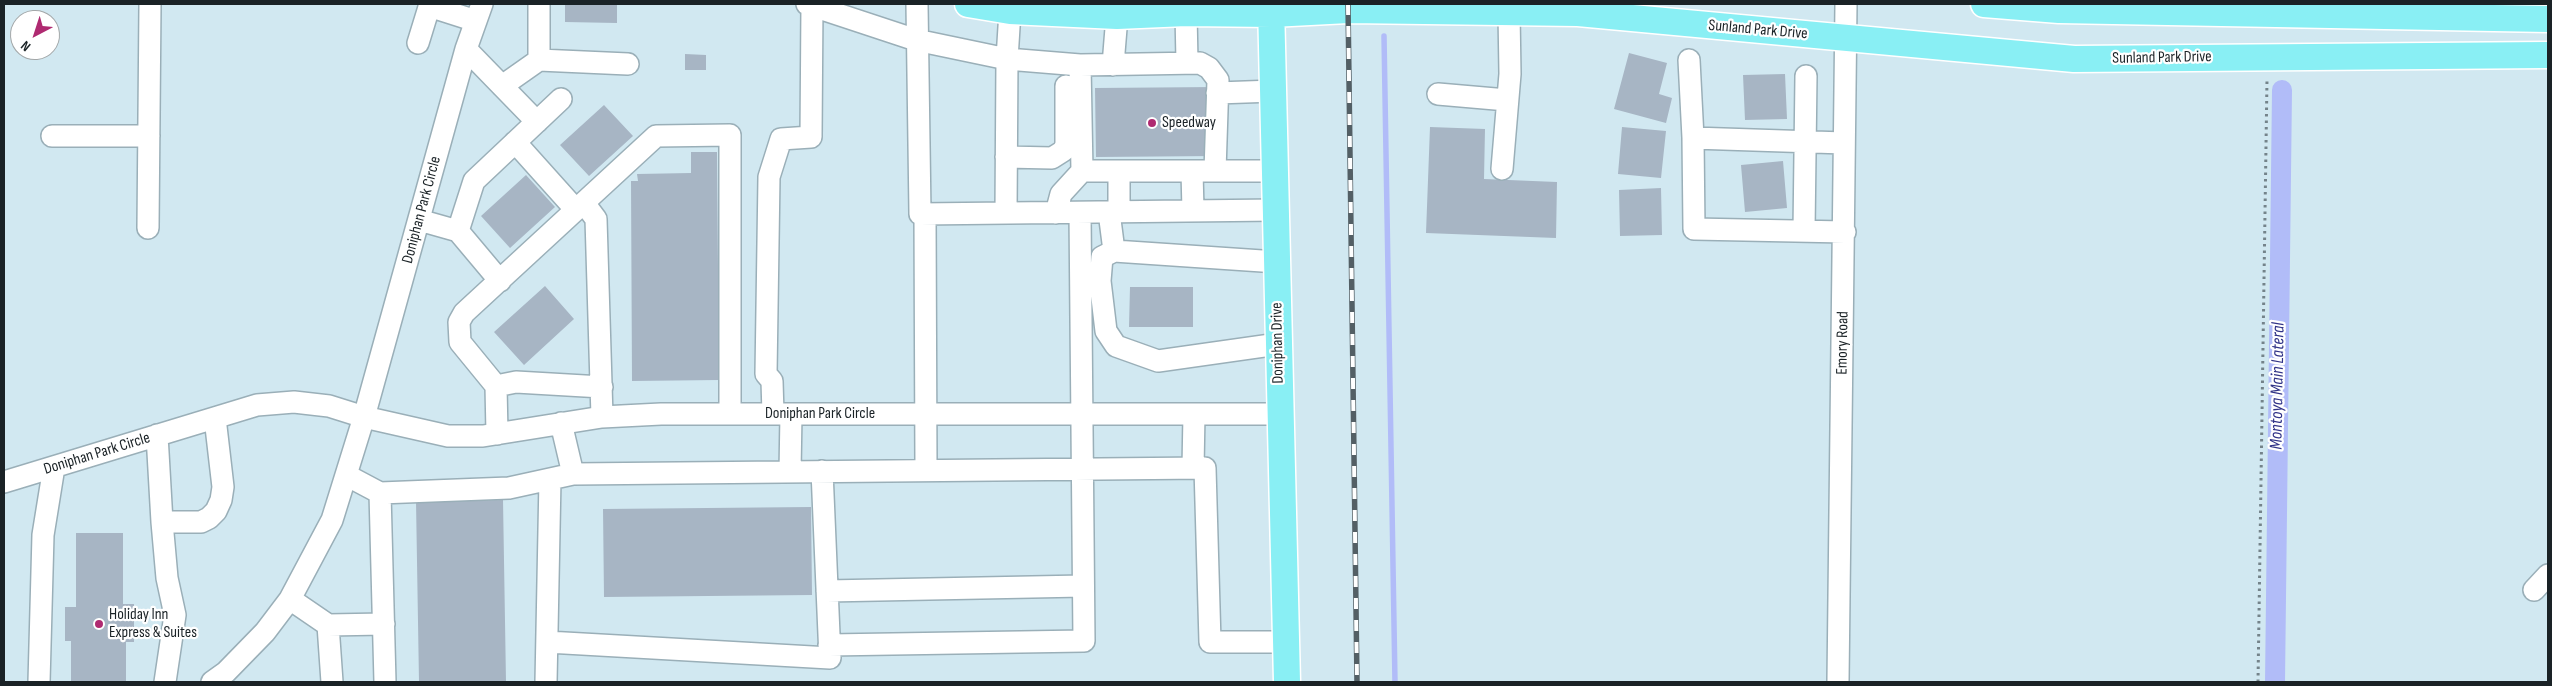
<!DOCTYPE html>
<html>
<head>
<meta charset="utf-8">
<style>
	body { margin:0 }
	#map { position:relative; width:2552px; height:686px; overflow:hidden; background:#d1e8f1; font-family:"Sofia Sans Condensed",sans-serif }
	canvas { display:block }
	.frame { position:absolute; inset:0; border:5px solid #1a2226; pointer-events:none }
	.north { position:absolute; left:10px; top:10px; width:50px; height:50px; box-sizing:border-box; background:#fff; border:1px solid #a3a7a8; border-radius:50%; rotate:220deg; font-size:14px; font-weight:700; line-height:20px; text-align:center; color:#1a2226 }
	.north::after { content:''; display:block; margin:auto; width:18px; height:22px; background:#af2a71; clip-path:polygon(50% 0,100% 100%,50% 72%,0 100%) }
</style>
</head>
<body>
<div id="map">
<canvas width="2552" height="686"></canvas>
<div class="frame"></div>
<div class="north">N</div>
</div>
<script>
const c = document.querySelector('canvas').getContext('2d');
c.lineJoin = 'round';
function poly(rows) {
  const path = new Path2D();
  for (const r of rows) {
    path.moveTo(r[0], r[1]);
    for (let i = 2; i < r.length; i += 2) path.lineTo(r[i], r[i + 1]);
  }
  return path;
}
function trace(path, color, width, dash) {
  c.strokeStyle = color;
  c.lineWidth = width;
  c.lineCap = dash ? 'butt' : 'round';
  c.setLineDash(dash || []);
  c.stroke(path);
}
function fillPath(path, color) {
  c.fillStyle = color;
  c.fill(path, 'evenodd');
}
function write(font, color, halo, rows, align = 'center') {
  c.font = font + ' "Sofia Sans Condensed",sans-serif';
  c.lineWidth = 4.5;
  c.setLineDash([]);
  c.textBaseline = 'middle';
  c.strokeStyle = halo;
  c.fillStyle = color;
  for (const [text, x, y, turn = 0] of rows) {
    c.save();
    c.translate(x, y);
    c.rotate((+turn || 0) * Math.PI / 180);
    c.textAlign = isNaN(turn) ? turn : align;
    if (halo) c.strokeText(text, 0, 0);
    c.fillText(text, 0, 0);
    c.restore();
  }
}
trace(poly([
	[1384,36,1395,682]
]), '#b1bcf8', 5.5);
trace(poly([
	[2275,682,2282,90]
]), '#b1bcf8', 20);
fillPath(poly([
	[565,4,617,4,617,23,565,22],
	[1629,53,1667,63,1659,94,1672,98,1666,123,1614,109],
	[685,54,706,55,706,70,685,70],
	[1785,74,1787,119,1745,120,1743,75],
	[1216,87,1217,156,1096,157,1095,88],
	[604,105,633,136,589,176,560,145],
	[1430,127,1485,129,1484,179,1557,182,1556,238,1426,233],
	[1622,127,1666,131,1661,178,1618,174],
	[691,152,717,152,719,380,632,381,631,181,638,181,637,174,691,173],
	[1783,161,1787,208,1745,212,1741,165],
	[526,175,555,207,510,248,481,216],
	[1661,188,1662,235,1620,236,1619,190],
	[545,286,574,319,524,365,494,332],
	[1130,287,1193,287,1193,327,1129,327],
	[503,500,506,682,419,682,416,501],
	[811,507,812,595,604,597,603,509],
	[76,533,123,533,123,604,134,604,134,642,126,642,126,682,71,682,71,641,65,641,65,607,76,607]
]), '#a7b5c4');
const minor = poly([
	[482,4,466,49,364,417,448,436,483,436,602,417,661,414,1279,414],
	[539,4,539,60,628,64],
	[807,4,916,40,1007,59,1080,65,1200,63,1209,68,1218,80,1215,171],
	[917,4,920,214,1276,210],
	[429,6,476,21],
	[1186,13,1187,62],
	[418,43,430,4],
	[466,49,537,122],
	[1689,60,1693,138,1844,143],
	[1080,65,1082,171,1276,171],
	[1113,65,1117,16],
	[502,86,539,60],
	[1217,93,1274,91],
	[1438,94,1507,100],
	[52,136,149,136],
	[1693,138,1694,229,1845,232],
	[515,142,576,210],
	[1006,157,1052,158,1063,151,1066,145,1066,86],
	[1502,169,1510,74,1509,13],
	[1119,171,1119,212],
	[1192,171,1193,211],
	[584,203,596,219,602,417],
	[1109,212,1114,251],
	[1006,213,1007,59,1010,11],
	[1056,213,1061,194,1082,171],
	[925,214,926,470],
	[419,220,458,231],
	[148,228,150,4],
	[1804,231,1806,76],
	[1277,262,1114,251,1102,257,1100,281,1106,331,1116,346,1158,361,1278,344],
	[500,281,458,231,474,181,561,99],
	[496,386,460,342,459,322,464,313,656,136,730,135,730,414],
	[773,414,772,381,766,374,769,177,781,139,811,137,812,4],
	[561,423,573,474],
	[497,434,496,386,516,382,602,387],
	[157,435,162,522,201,522,209,518,216,511,221,500,223,487,215,418],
	[1193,468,1194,414],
	[790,472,791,414],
	[348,476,380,493,509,488,573,474,1205,468,1210,642,1286,642],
	[4,482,257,405,294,402,329,406,364,417,332,520,290,599,265,632,226,672,212,682],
	[380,493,385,682],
	[162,522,167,578,175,615,165,682],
	[2534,590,2548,575],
	[827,591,1083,586],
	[290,599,328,625,384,624],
	[328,625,332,682],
	[547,642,830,658,822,471],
	[829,645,1084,641,1080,213],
	[39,682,43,535,54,467],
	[546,682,550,479],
	[1838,682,1846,4]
]);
const major = poly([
	[968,4,1010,11,1117,16,1186,13,1272,14,1348,10,1578,13,2074,59,2548,55],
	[1271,4,1287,682],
	[1984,4,2059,10,2548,19]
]);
trace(minor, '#9aafb8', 24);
trace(major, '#fff', 29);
trace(poly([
	[2258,682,2267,79]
]), '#74838a', 3, [2.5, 4]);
trace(minor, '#fff', 21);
trace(major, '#89eff4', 26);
const rail = poly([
	[1348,4,1357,682]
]);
trace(rail, '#535f65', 5.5);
trace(rail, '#fff', 4, [11]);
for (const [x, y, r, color] of [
	[1152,123,5,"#af2a71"],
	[99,624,5,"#af2a71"]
]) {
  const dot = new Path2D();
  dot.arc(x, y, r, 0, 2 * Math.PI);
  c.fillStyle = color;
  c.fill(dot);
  trace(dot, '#fff', 2);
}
write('16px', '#1a2226', '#fff', [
	["Sunland Park Drive",1758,30,5],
	["Sunland Park Drive",2162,58,-1],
	["Doniphan Park Circle",422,210,-75],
	["Doniphan Drive",1278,343,-91],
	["Emory Road",1843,343,-89],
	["Doniphan Park Circle",820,414],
	["Doniphan Park Circle",97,454,-17]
]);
write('16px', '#1a2226', '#fff', [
	["Speedway",1162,123],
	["Holiday Inn",109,615],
	["Express & Suites",109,633]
], 'left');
write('italic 18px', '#313488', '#fff', [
	["Montoya Main Lateral",2278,386,-89]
]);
</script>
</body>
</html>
